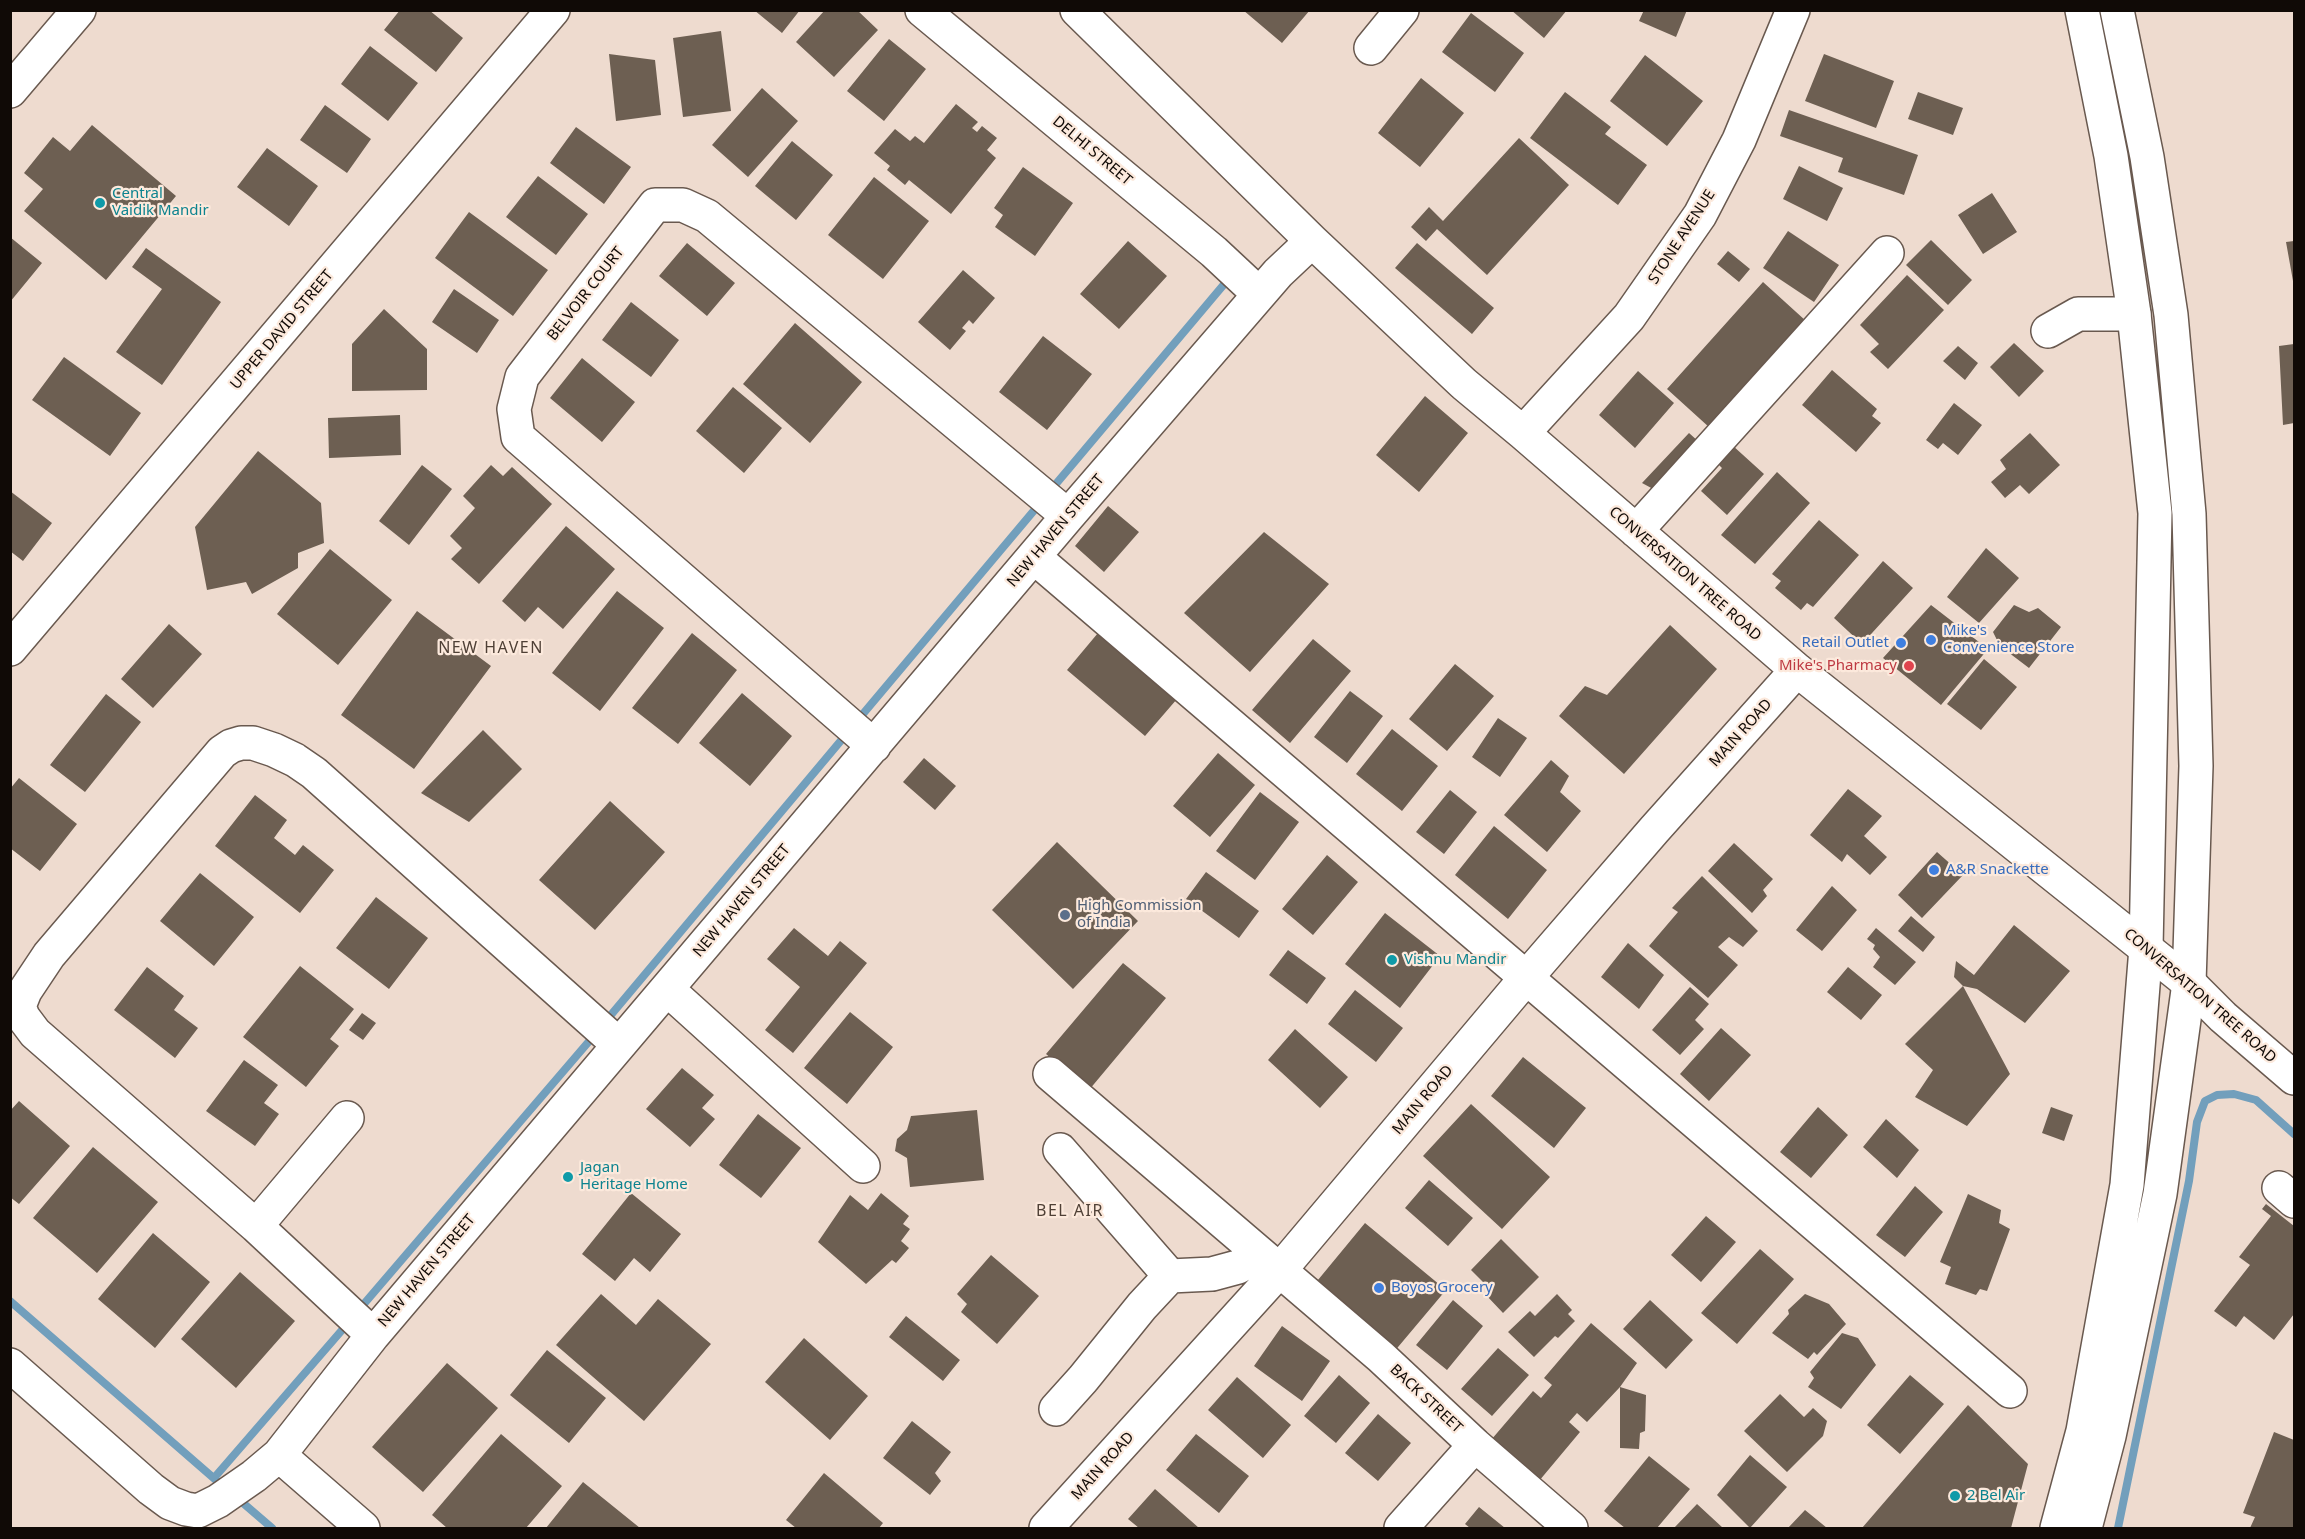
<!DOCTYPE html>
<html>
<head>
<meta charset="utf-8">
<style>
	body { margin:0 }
	#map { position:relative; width:2305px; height:1539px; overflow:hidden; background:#eedbcf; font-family:"Noto Sans",sans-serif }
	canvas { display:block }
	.frame { position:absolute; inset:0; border:12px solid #100a06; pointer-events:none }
</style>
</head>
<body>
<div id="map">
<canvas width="2305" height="1539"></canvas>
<div class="frame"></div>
</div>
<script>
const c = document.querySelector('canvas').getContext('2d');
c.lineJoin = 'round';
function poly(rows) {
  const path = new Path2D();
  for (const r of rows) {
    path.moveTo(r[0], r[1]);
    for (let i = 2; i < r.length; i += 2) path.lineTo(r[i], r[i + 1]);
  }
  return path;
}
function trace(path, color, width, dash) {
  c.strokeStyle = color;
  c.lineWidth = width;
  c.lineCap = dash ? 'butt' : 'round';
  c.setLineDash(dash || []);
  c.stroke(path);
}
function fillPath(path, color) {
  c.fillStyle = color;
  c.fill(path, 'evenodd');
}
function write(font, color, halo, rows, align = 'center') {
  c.font = font + ' "Noto Sans",sans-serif';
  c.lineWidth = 4.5;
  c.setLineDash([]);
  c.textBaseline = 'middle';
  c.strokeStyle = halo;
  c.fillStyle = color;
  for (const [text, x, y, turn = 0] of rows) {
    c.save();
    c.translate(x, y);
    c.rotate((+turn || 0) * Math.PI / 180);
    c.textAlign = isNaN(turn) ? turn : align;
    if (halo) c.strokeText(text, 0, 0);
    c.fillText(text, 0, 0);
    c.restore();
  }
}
trace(poly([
	[1050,491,1231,276],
	[857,721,1042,501],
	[605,1022,849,731],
	[10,1301,217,1481],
	[357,1312,597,1032],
	[214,1478,349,1322],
	[236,1497,272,1528],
	[2118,1528,2189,1181,2197,1122,2205,1101,2217,1095,2234,1094,2256,1100,2294,1134]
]), '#729fbc', 8);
fillPath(poly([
	[400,10,429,10,463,38,436,72,384,30],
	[754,10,800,10,782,33],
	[825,10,857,10,878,30,834,77,796,42],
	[1243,10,1310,10,1282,43],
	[1511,10,1567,10,1544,38],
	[1644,10,1687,10,1676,37,1639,21],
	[1471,13,1524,53,1495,92,1442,52],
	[721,31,731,111,683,117,673,38],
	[889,39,926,69,884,121,847,91],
	[370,46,418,83,388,121,341,84],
	[609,54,655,60,661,115,616,121],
	[1824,54,1894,81,1876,128,1805,101],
	[1645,55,1703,101,1667,146,1610,101],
	[1421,78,1464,113,1420,167,1378,133],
	[762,88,798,121,748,177,712,145],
	[1565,92,1611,127,1605,134,1647,165,1618,205,1530,138],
	[1918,92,1963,108,1953,135,1908,119],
	[956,104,978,122,972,128,977,132,982,126,997,138,987,150,996,158,951,214,909,180,905,185,887,170,890,166,874,153,895,129,910,141,915,136,924,143],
	[325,105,371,139,347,173,300,140],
	[1789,110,1918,155,1904,195,1838,172,1843,158,1780,136],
	[92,125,176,196,106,280,24,211,43,189,24,173,53,137,70,151],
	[576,127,631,167,604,204,550,163],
	[1519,138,1569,185,1487,275,1437,229,1426,241,1411,227,1429,207,1443,221],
	[792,141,833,175,796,220,755,186],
	[267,148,318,186,289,226,237,187],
	[1799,166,1843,188,1827,221,1783,199],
	[1023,167,1073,203,1035,256,995,227,1003,215,994,208],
	[538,176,588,214,556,255,506,217],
	[874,177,929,221,883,279,828,235],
	[1992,193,2017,232,1983,254,1958,215],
	[469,212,548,270,513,316,435,258],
	[1788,231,1839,265,1814,302,1763,268],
	[10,237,42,263,10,302],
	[1931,240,1972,280,1948,305,1906,265],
	[1128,241,1167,276,1119,329,1080,294],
	[2294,241,2294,281,2293,281,2286,242],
	[687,243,735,283,707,316,659,276],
	[1417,243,1494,308,1472,334,1395,268],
	[146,248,221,302,162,385,116,352,162,289,132,267],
	[1728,251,1750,269,1739,282,1717,264],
	[963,270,995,298,973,324,969,320,962,328,966,331,950,350,918,322],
	[1907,275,1944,310,1888,369,1870,352,1879,344,1860,325],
	[1763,282,1806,321,1710,428,1667,389],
	[454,289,499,320,477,353,432,322],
	[631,302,679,340,651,377,602,340],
	[384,309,427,349,427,390,352,391,352,344],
	[795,323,862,382,810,443,743,384],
	[1043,336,1092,374,1047,430,999,392],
	[2014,343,2044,371,2019,397,1990,367],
	[2294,344,2294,423,2283,425,2279,346],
	[1958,346,1978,363,1965,380,1943,361],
	[64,357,141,413,110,456,32,400],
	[582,358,635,402,602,442,550,398],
	[1832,370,1877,409,1872,416,1881,423,1856,452,1802,405],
	[1638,371,1674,403,1635,448,1599,415],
	[733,387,782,428,744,473,696,431],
	[1425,396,1468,433,1419,492,1376,455],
	[1954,403,1982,425,1958,455,1943,443,1938,449,1926,440],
	[400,415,401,455,329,458,328,418],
	[1689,433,1699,442,1655,490,1642,483],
	[2030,433,2060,465,2029,494,2020,485,2005,498,1991,482,2006,469,2000,460],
	[1732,445,1764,474,1727,515,1701,491,1722,468,1717,463],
	[258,451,321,503,324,543,298,553,298,568,252,594,246,582,207,590,195,527],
	[422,465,452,489,409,545,379,521],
	[491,465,503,476,512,467,552,504,479,584,451,559,462,548,450,536,475,508,463,496],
	[1777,472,1810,503,1755,564,1721,535],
	[10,491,52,523,23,561,10,551],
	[1108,506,1139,532,1104,572,1075,546],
	[1819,520,1859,555,1813,607,1807,603,1801,610,1775,588,1781,581,1772,574],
	[566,526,615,569,563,629,538,607,525,622,502,601],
	[1264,532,1329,584,1250,672,1184,613],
	[1986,548,2019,578,1979,623,1947,597],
	[330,549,392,600,338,665,277,614],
	[1883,561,1913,588,1862,644,1834,618],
	[617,591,664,628,600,711,552,673],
	[1931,605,1988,649,1941,705,1883,658],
	[2014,605,2029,612,2038,608,2061,627,2029,668,2000,646,1993,632],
	[417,611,491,666,414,769,341,715],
	[169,624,202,654,153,708,121,679],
	[1670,625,1717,669,1624,774,1559,716,1585,686,1607,695],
	[692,633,737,670,678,744,632,708],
	[1098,633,1177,699,1145,736,1067,670],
	[1313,639,1351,671,1290,743,1252,710],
	[1984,659,2017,687,1981,730,1947,704],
	[1455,664,1494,696,1447,751,1409,719],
	[1350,691,1383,716,1347,763,1314,737],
	[742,693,792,736,750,786,699,743],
	[106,694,141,722,85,792,50,765],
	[1498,718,1527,738,1500,777,1472,757],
	[1392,729,1438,766,1402,811,1356,774],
	[483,730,522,769,469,822,421,793],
	[1218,753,1255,785,1210,837,1173,806],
	[924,758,956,786,935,810,903,782],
	[1551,760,1569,776,1560,792,1581,811,1547,852,1504,815],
	[19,778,77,824,40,871,10,848,10,789],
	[1848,789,1882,816,1864,836,1887,857,1870,875,1847,854,1842,862,1810,835],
	[1450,790,1477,812,1444,854,1416,832],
	[1260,792,1299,822,1255,880,1216,851],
	[255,795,287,820,274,838,295,855,303,845,334,870,300,913,215,846],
	[610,801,665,852,595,930,539,880],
	[1494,826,1547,870,1508,919,1455,875],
	[1057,842,1138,921,1073,989,992,910],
	[1734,843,1773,879,1763,890,1767,896,1752,913,1708,871],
	[1937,852,1963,875,1922,918,1898,895],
	[1327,855,1358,882,1313,935,1282,909],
	[1206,872,1259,911,1239,938,1186,899],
	[200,873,254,917,214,966,160,921],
	[1702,876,1758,931,1743,947,1729,937,1718,947,1738,965,1708,998,1649,946,1678,912,1672,908],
	[1832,886,1857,910,1822,951,1796,930],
	[376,897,428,938,389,989,336,948],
	[1385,913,1440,956,1400,1008,1345,964],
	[1911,916,1935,937,1923,952,1898,931],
	[2014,925,2070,971,2025,1023,1977,989,1963,986,1954,977,1956,961,1974,975],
	[794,928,828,956,840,941,867,963,793,1053,765,1030,800,987,767,959],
	[1876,928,1916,962,1895,985,1873,967,1880,957,1873,949,1875,945,1867,939],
	[1628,943,1664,975,1639,1009,1601,977],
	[1288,950,1326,978,1307,1004,1269,975],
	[1123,963,1166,998,1089,1090,1046,1054],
	[300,966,354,1009,330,1039,339,1046,306,1087,243,1037],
	[147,967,184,996,174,1010,198,1028,175,1058,114,1010],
	[1848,967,1882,995,1861,1020,1827,992],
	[1963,986,2010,1074,1967,1126,1915,1097,1933,1070,1905,1044],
	[1690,987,1709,1004,1695,1020,1704,1029,1680,1055,1652,1030],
	[1355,990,1403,1028,1376,1062,1328,1024],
	[850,1012,893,1047,847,1104,804,1068],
	[362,1013,376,1023,363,1040,349,1030],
	[1721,1028,1751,1055,1709,1101,1680,1074],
	[1295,1029,1348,1077,1320,1108,1268,1060],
	[1523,1057,1586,1108,1554,1148,1491,1096],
	[244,1060,278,1085,264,1103,279,1114,255,1146,206,1111],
	[682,1068,714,1095,702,1108,715,1119,690,1147,646,1109],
	[19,1101,70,1146,19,1204,10,1197,10,1111],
	[1471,1104,1550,1177,1502,1229,1423,1156],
	[1818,1107,1848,1135,1811,1178,1780,1152],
	[2051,1107,2073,1115,2064,1141,2042,1133],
	[977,1110,984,1180,910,1187,907,1158,895,1151,897,1139,907,1130,911,1116],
	[758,1114,801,1148,761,1198,719,1165],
	[1886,1119,1919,1150,1897,1178,1863,1147],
	[93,1147,158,1202,97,1273,33,1218],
	[1429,1180,1473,1218,1448,1246,1405,1208],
	[1915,1186,1943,1212,1905,1257,1876,1235],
	[631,1193,681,1234,650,1272,634,1258,615,1281,582,1254],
	[881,1193,909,1216,903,1224,910,1229,901,1241,909,1248,896,1263,892,1260,866,1284,818,1242,850,1195,868,1210],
	[1968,1194,2001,1210,1999,1223,2010,1229,1987,1291,1980,1289,1976,1295,1945,1284,1951,1267,1940,1262],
	[2266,1204,2294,1226,2294,1314,2274,1340,2244,1316,2236,1327,2214,1311,2250,1265,2239,1257,2271,1216,2262,1209],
	[1706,1216,1736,1242,1701,1282,1671,1255],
	[1365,1223,1446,1290,1393,1353,1313,1286],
	[153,1233,210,1282,155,1348,98,1299],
	[1501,1239,1539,1277,1503,1313,1486,1295,1491,1290,1471,1270],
	[1760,1249,1794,1279,1737,1344,1701,1313],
	[991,1255,1039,1296,997,1344,961,1312,967,1304,957,1294],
	[240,1272,295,1321,236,1388,181,1339],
	[601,1294,636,1325,658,1299,711,1344,644,1421,556,1345],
	[1557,1294,1572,1310,1568,1314,1575,1321,1558,1338,1555,1336,1534,1357,1508,1332,1530,1311,1535,1316],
	[1805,1294,1829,1304,1846,1324,1817,1355,1814,1352,1808,1359,1772,1333,1789,1314,1788,1310],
	[1453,1300,1483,1326,1447,1370,1416,1345],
	[1650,1300,1693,1340,1666,1369,1623,1329],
	[906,1316,960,1360,943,1381,889,1337],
	[1591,1323,1637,1363,1620,1387,1587,1422,1577,1413,1569,1422,1580,1432,1539,1481,1491,1440,1533,1391,1541,1398,1552,1385,1544,1378],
	[1282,1326,1330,1361,1302,1401,1254,1366],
	[1842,1333,1858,1338,1876,1365,1841,1409,1808,1387,1814,1378,1810,1372],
	[804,1338,868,1396,830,1440,765,1382],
	[1498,1348,1529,1375,1492,1416,1461,1389],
	[547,1350,606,1398,569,1443,510,1395],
	[447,1363,498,1408,423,1492,372,1447],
	[1339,1375,1370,1403,1336,1443,1304,1416],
	[1910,1375,1944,1404,1900,1454,1867,1425],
	[1237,1377,1291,1425,1263,1458,1208,1410],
	[1620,1387,1646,1395,1645,1431,1640,1433,1639,1449,1620,1448],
	[1780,1394,1804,1417,1813,1408,1827,1421,1823,1436,1787,1472,1744,1431],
	[1968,1405,2028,1464,2011,1528,1862,1528],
	[1378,1414,1411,1443,1378,1481,1345,1453],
	[912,1421,951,1452,935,1473,941,1481,930,1495,883,1458],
	[2274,1432,2294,1440,2294,1528,2250,1528,2255,1517,2243,1513],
	[501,1434,562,1486,526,1528,447,1528,432,1515],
	[1196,1434,1249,1476,1219,1513,1166,1470],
	[1750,1455,1787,1487,1750,1528,1717,1495],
	[1649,1456,1690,1489,1657,1528,1625,1528,1604,1511],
	[824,1473,883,1523,879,1528,796,1528,786,1520],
	[583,1482,640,1528,546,1528],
	[1155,1489,1199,1528,1139,1528,1128,1519],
	[1697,1504,1723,1528,1674,1528],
	[1479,1507,1505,1528,1470,1528,1465,1524],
	[1805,1510,1827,1528,1788,1528]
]), '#6d5f52');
const minor = poly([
	[922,10,1214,252,1259,294],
	[1077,10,1312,241,1464,384,1523,433,1797,670,2189,983,2223,1017,2294,1078],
	[1371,48,1402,10],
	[10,91,79,10],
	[2048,331,2078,314,2134,314],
	[1523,433,1629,317,1700,215,1739,140,1793,10],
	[1636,531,1887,253],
	[1034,557,2010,1391],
	[10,649,553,10],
	[874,746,518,437,514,409,522,377,655,205,683,205,707,216,1068,516],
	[667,989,863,1166],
	[1050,1074,1381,1357,1475,1445,1571,1528],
	[1060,1150,1170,1276],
	[2279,1188,2294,1201],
	[256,1226,347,1118],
	[373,1335,256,1226,35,1033,23,1017,19,1006,25,991,49,955,222,752,231,746,241,743,253,743,274,750,295,760,314,773,619,1045],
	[10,1365,151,1489,170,1503,186,1509,198,1511,218,1501,254,1476,279,1455,373,1335,1068,516,1278,273,1312,241],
	[1056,1409,1083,1379,1142,1306,1170,1276,1212,1274,1238,1267,1260,1254],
	[279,1455,363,1528],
	[1046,1528,1280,1270,1526,978,1654,830,1797,670],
	[1401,1528,1475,1445]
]);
const major = poly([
	[2057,1528,2083,1431,2127,1185,2146,948,2155,513,2134,314,2111,156,2082,10],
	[2085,1528,2109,1436,2160,1194,2189,983,2196,766,2189,514,2171,315,2147,157,2117,10]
]);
trace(minor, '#69594f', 36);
trace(major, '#69594f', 36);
trace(minor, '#fff', 33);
trace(major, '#fff', 33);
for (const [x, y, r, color] of [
	[100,203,6,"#0f9aa8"],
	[1931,640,6,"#3f7fe0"],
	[1901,643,6,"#3f7fe0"],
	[1909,666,6,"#e0444e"],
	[1934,870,6,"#3f7fe0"],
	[1065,915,6,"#5c6f8a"],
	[1392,960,6,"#0f9aa8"],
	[568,1177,6,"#0f9aa8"],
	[1379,1288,6,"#3f7fe0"],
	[1955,1496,6,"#0f9aa8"]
]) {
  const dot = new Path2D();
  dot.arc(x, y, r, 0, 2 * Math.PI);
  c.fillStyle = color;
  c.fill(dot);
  trace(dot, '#fce9dc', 2);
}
write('15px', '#100a06', '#fce9dc', [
	["DELHI STREET",1092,151,40],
	["STONE AVENUE",1682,237,-57],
	["BELVOIR COURT",586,294,-52],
	["UPPER DAVID STREET",282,330,-50],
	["NEW HAVEN STREET",1056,531,-50],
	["CONVERSATION TREE ROAD",1685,574,41],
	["MAIN ROAD",1741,733,-48],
	["NEW HAVEN STREET",742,901,-50],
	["CONVERSATION TREE ROAD",2200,996,41],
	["MAIN ROAD",1423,1100,-50],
	["NEW HAVEN STREET",427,1271,-50],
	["BACK STREET",1426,1399,43],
	["MAIN ROAD",1103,1466,-48]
]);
write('15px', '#0d838f', '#fce9dc', [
	["Central",112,194],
	["Vaidik Mandir",112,211],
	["Vishnu Mandir",1404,960],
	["Jagan",580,1168],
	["Heritage Home",580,1185],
	["2 Bel Air",1967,1496]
], 'left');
write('15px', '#366cbe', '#fce9dc', [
	["Mike's",1943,631],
	["Convenience Store",1943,648],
	["Retail Outlet",1889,643,"right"],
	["A&R Snackette",1946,870],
	["Boyos Grocery",1391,1288]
], 'left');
write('15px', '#be3a42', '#fce9dc', [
	["Mike's Pharmacy",1897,666]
], 'right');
write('15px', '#4e5e75', '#fce9dc', [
	["High Commission",1077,906],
	["of India",1077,923]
], 'left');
c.letterSpacing = '1.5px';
write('16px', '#4f4036', '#fce9dc', [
	["NEW HAVEN",491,648],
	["BEL AIR",1070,1211]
]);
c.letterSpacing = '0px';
</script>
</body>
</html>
